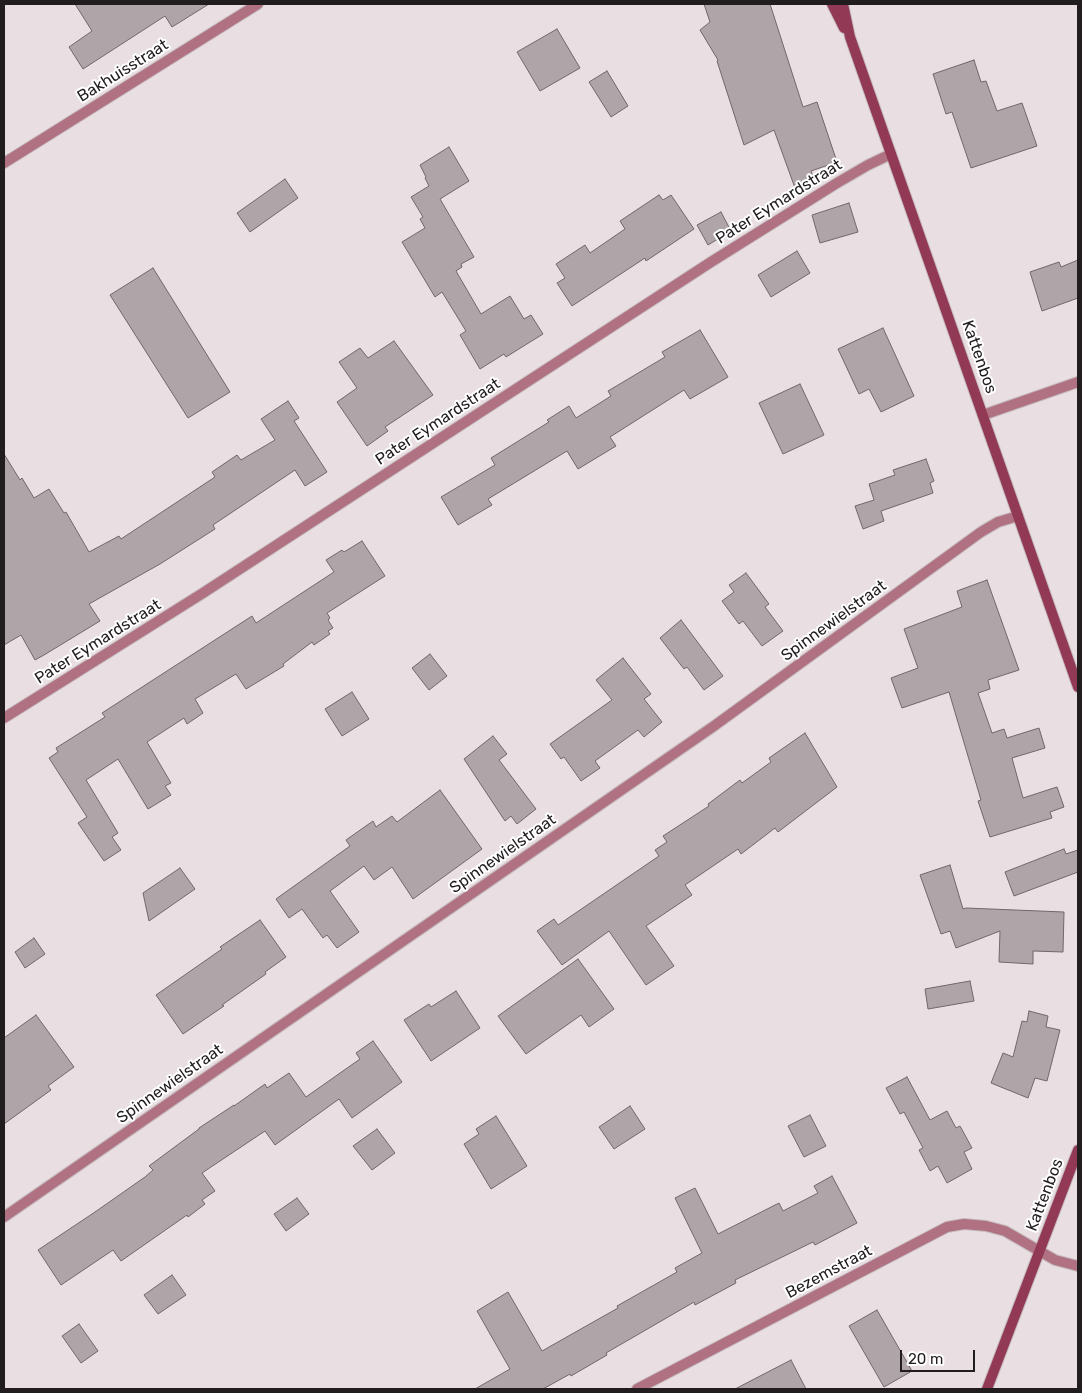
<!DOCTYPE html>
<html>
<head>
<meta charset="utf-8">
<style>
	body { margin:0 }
	#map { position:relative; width:1082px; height:1393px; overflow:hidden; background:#e9dee1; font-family:Rubik,sans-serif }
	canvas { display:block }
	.frame { position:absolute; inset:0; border:5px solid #211d1e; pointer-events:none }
	.scale { position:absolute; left:900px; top:1350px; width:75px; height:22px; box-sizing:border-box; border:2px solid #211d1e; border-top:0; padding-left:6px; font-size:15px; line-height:18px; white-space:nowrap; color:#211d1e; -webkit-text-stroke:4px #fff; paint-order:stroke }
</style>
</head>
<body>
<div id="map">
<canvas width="1082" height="1393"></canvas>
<div class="frame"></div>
<div class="scale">20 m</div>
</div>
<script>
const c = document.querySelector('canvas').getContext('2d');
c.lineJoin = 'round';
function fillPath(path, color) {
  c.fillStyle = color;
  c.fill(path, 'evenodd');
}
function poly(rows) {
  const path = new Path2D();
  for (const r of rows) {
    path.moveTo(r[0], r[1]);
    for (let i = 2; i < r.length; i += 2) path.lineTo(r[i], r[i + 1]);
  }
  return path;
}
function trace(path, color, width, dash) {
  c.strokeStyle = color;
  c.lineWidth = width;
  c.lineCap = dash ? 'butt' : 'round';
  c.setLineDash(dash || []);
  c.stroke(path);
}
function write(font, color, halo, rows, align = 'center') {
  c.font = font + ' Rubik,sans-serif';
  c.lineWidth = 4;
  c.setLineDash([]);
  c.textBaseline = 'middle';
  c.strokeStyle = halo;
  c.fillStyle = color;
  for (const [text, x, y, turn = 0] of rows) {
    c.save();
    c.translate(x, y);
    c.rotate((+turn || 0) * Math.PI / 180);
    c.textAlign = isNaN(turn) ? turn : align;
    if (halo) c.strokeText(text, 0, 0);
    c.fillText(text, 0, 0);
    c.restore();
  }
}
const building = poly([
	[75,4,209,4,172,27,165,16,83,69,69,47,92,31,75,4],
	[704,4,770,4,803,107,817,102,837,162,811,171,813,176,795,188,774,130,744,145,717,61,718,60,700,30,710,22,704,4],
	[557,29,580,68,540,91,517,52,557,29],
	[974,60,981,82,986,81,997,111,1022,103,1037,146,971,168,952,112,946,114,933,74,974,60],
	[607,71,628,106,611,117,589,82,607,71],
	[449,147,469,181,440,199,474,257,461,264,462,267,456,271,481,314,510,296,524,319,531,315,543,334,506,357,504,354,480,369,460,335,466,331,442,292,435,297,402,242,425,228,420,219,423,217,411,197,429,186,425,178,426,177,420,165,449,147],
	[285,179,298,198,250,232,237,213,285,179],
	[659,195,663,200,671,195,694,229,646,261,645,258,572,306,557,283,565,278,556,264,585,245,590,253,625,229,620,221,659,195],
	[849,203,858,232,820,243,812,215,849,203],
	[721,212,731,231,708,245,697,225,721,212],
	[797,251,810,273,771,297,758,275,797,251],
	[1078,260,1078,298,1042,311,1030,272,1059,262,1061,267,1078,260],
	[153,268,230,392,188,418,110,295,153,268],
	[883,328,914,396,881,412,869,389,859,394,838,349,883,328],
	[700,330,728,377,690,399,684,390,610,437,616,446,578,469,567,451,488,499,492,505,458,525,441,497,495,465,491,458,549,422,547,420,569,406,576,418,611,396,608,391,665,357,662,352,700,330],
	[394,341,433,395,385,427,388,431,367,446,337,402,357,388,339,362,360,348,368,358,394,341],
	[800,384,824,435,783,454,759,403,800,384],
	[288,401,299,418,294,421,327,472,305,486,295,470,213,525,215,529,160,564,89,604,100,621,44,655,35,660,21,635,4,645,4,454,20,480,22,478,34,498,49,489,64,513,66,512,89,552,119,536,121,539,215,477,212,472,237,455,241,460,275,440,261,419,288,401],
	[926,459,934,481,930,483,933,493,881,511,884,521,863,529,855,506,874,500,869,484,895,475,893,470,926,459],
	[362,541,385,576,327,613,330,618,328,620,333,628,328,631,330,634,314,645,312,642,283,664,284,666,246,689,236,674,195,699,203,713,187,724,184,718,147,742,171,783,165,786,171,795,148,809,118,759,86,780,118,833,112,837,121,850,104,861,78,823,87,817,49,758,58,752,56,748,105,717,102,713,252,616,256,623,334,572,326,560,342,550,344,552,362,541],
	[746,573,769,604,765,607,783,631,762,646,743,621,739,624,722,601,734,592,729,585,746,573],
	[987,580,1019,670,988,680,990,689,978,693,992,733,1004,729,1007,738,1039,728,1045,748,1012,758,1023,798,1057,787,1064,807,1050,812,1052,818,990,837,978,801,981,800,949,692,902,708,891,678,918,668,904,629,962,607,957,591,987,580],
	[681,620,723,676,704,690,687,667,684,669,660,638,681,620],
	[430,654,447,676,429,690,412,668,430,654],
	[623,658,651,694,644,699,662,722,644,737,638,730,595,761,600,768,581,781,564,757,561,759,550,744,612,700,596,680,623,658],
	[352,692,369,719,342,736,325,709,352,692],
	[805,733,837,787,778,832,775,828,741,854,738,849,685,885,692,895,646,926,674,966,646,985,609,931,562,965,537,931,554,919,558,925,659,856,655,850,667,842,663,836,709,806,708,804,740,780,742,783,771,762,769,758,805,733],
	[493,736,507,754,499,760,536,809,517,824,511,816,505,821,464,759,493,736],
	[440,790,482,849,413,899,392,867,374,880,364,866,330,891,359,932,337,948,327,935,323,938,302,909,289,918,276,899,350,846,346,840,373,821,376,827,392,816,397,822,440,790],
	[1064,849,1066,854,1078,850,1078,872,1014,896,1005,872,1064,849],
	[950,865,963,909,966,908,1064,912,1063,952,1033,951,1033,964,999,962,1000,931,956,948,950,931,941,934,920,875,950,865],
	[180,868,195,889,149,921,143,893,180,868],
	[260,920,286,957,265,972,266,974,222,1005,224,1006,183,1034,156,995,222,949,220,947,260,920],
	[34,938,45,954,25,968,15,952,34,938],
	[578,959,614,1009,589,1027,581,1015,526,1054,498,1016,578,959],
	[970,981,974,1001,928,1009,925,989,970,981],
	[456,991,480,1028,431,1061,404,1020,429,1004,431,1007,456,991],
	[1029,1011,1048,1016,1046,1027,1060,1030,1047,1081,1035,1078,1028,1098,991,1083,1003,1053,1013,1057,1022,1021,1027,1022,1029,1011],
	[36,1015,74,1067,48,1086,51,1090,4,1124,4,1038,36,1015],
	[373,1041,402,1082,352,1118,339,1099,275,1145,265,1131,202,1173,215,1191,202,1200,205,1204,188,1217,187,1215,121,1261,113,1250,61,1285,38,1250,95,1212,145,1177,153,1170,149,1166,199,1129,199,1128,234,1105,234,1106,265,1084,267,1088,289,1073,306,1097,360,1059,356,1053,373,1041],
	[907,1077,930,1120,947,1111,956,1128,960,1126,972,1148,964,1152,972,1169,947,1183,938,1166,930,1171,919,1150,923,1148,904,1112,900,1114,886,1088,907,1077],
	[630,1106,645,1129,614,1149,599,1127,630,1106],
	[810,1115,826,1146,804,1157,788,1126,810,1115],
	[496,1116,527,1166,491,1189,464,1144,479,1134,476,1129,496,1116],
	[377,1129,395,1153,372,1170,353,1146,377,1129],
	[832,1176,857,1223,815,1245,813,1242,735,1280,736,1283,695,1305,694,1302,606,1353,607,1355,571,1376,570,1374,543,1389,475,1389,510,1369,477,1311,508,1292,542,1351,618,1308,617,1306,677,1272,675,1268,702,1253,675,1198,695,1188,718,1234,779,1203,783,1211,818,1193,814,1186,832,1176],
	[297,1198,309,1214,286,1231,274,1214,297,1198],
	[172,1275,186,1295,158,1314,144,1295,172,1275],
	[877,1310,912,1371,884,1387,849,1326,877,1310],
	[79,1324,98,1351,81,1363,62,1336,79,1324],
	[791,1360,806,1389,735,1389,791,1360]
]);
fillPath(building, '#afa4a7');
trace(building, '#716769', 1);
const street = poly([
	[4,163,258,4],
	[983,415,1078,382],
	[4,718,203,593,711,262,837,183,868,165,891,154],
	[4,1217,714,726,981,532,998,522,1018,516],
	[637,1389,947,1227,964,1224,986,1226,1005,1231,1055,1260,1078,1266]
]);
const secondary = poly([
	[832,4,844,28],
	[843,4,850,37,1078,687],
	[987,1389,1078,1150]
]);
trace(street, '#c5bbbe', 12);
trace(secondary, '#c5bbbe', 12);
trace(street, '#b07283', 10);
trace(secondary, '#923956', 10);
write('16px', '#211d1e', '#fff', [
	["Bakhuisstraat",123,71,-32],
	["Pater Eymardstraat",779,202,-32],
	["Kattenbos",979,357,71],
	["Pater Eymardstraat",438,422,-33],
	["Spinnewielstraat",834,621,-36],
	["Pater Eymardstraat",98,642,-32],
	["Spinnewielstraat",503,854,-35],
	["Spinnewielstraat",170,1084,-35],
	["Kattenbos",1045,1195,-69],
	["Bezemstraat",829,1272,-28]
]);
</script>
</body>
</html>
